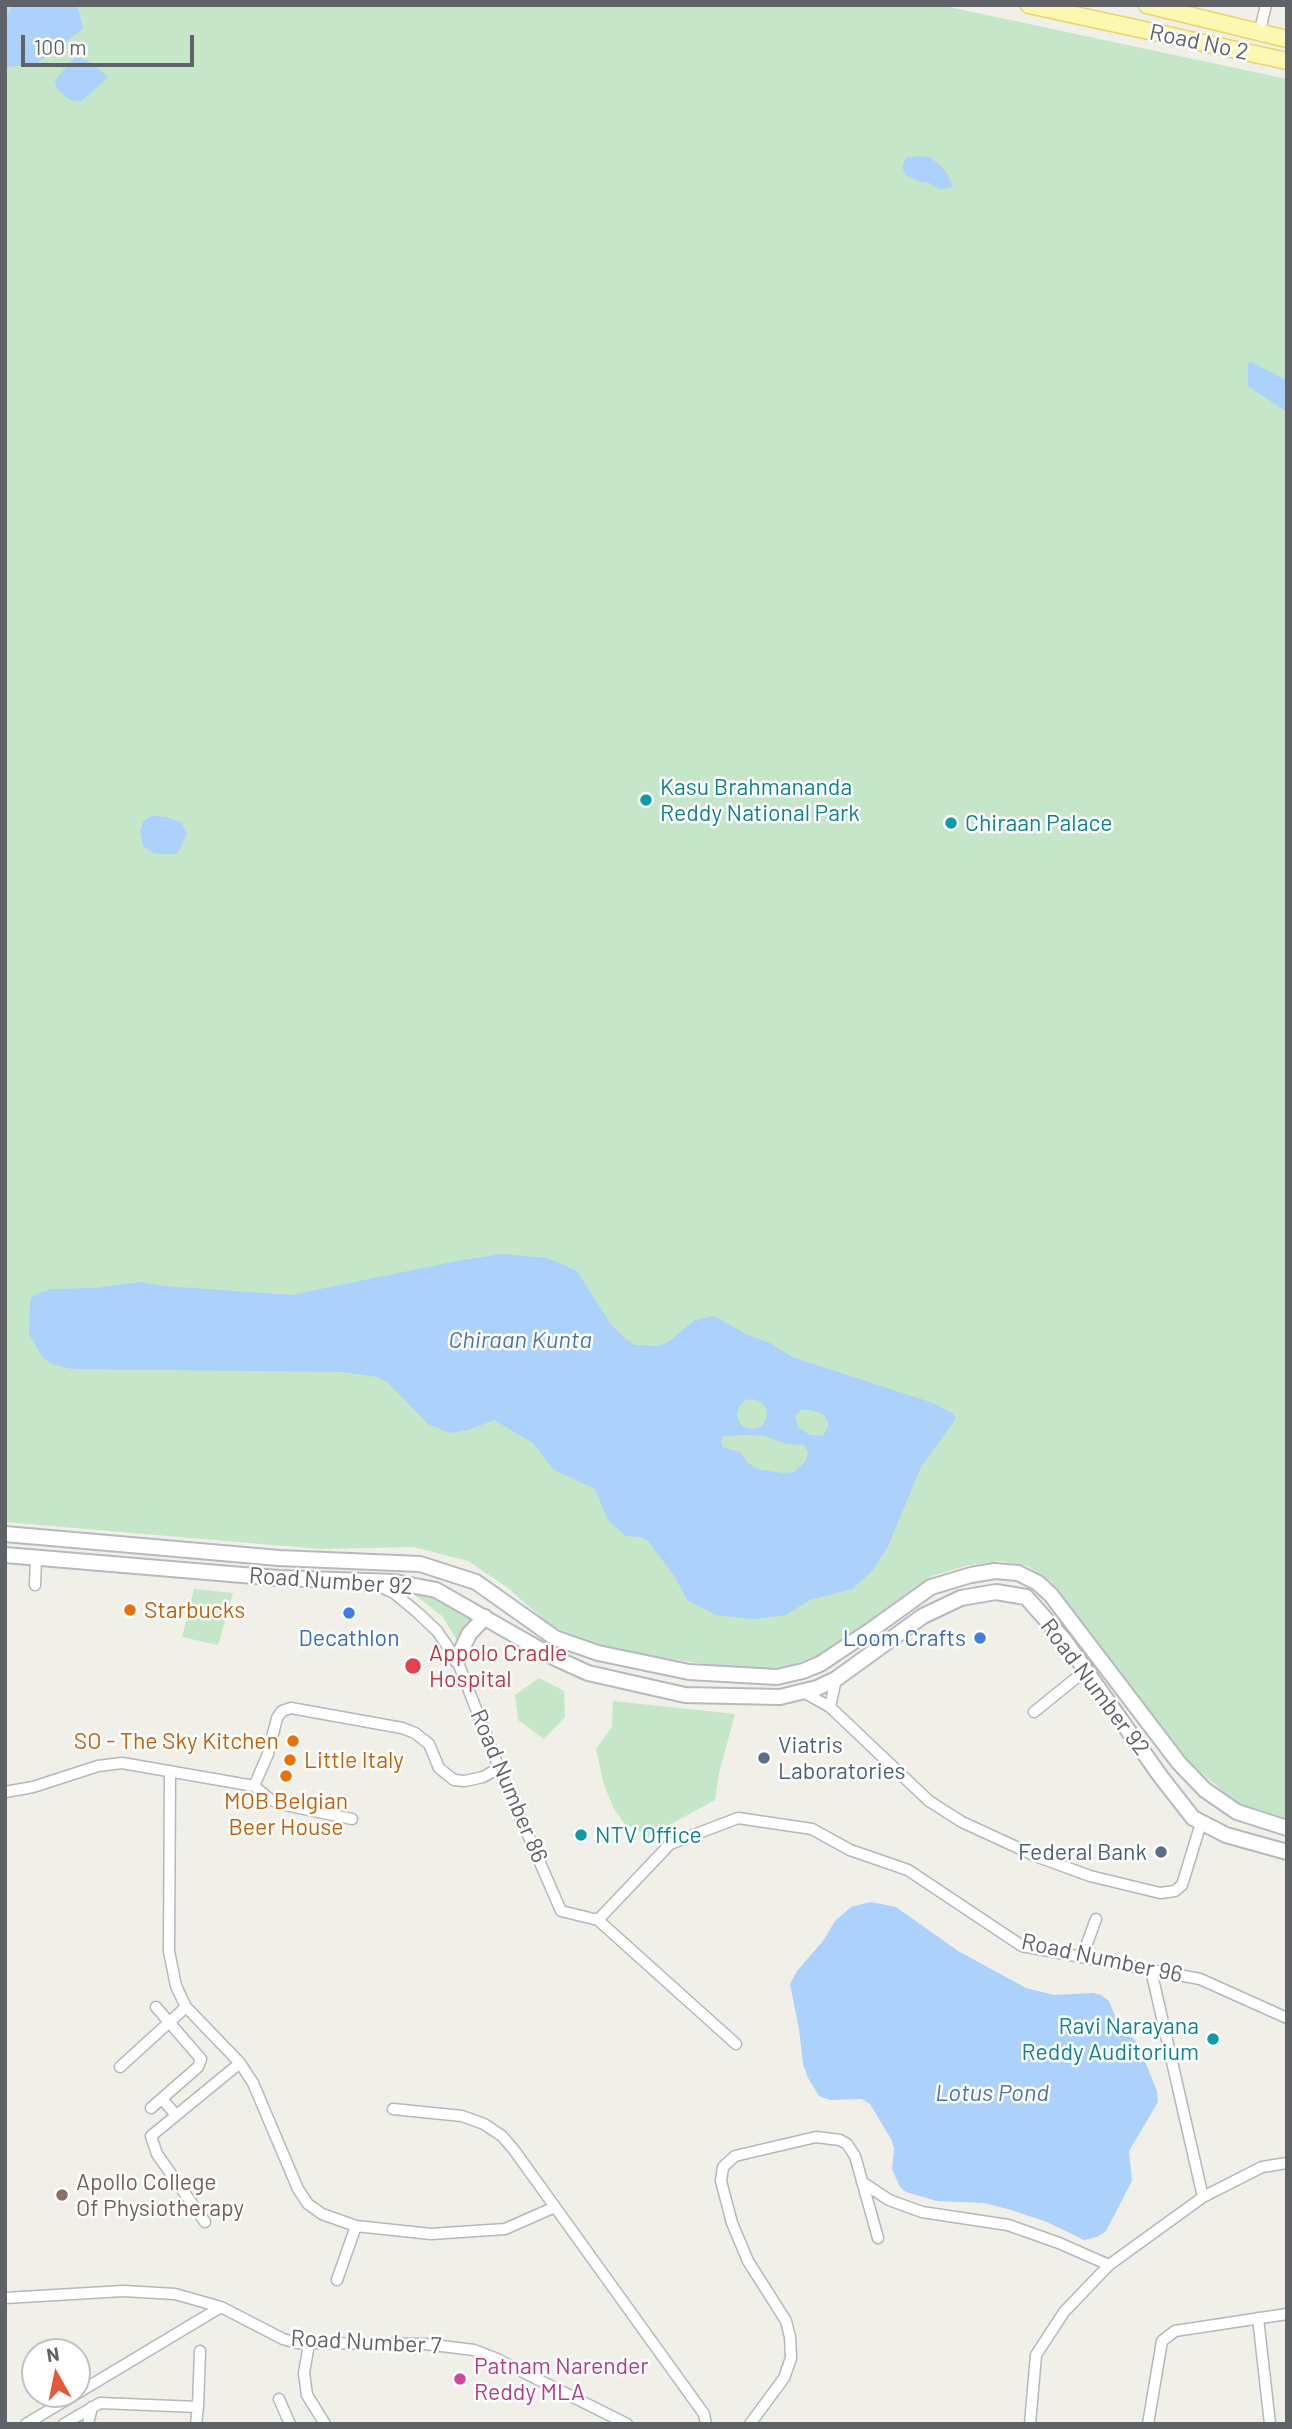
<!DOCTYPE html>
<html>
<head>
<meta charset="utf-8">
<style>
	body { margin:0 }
	#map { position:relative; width:1292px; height:2429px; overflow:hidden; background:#f0efe8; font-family:Barlow,sans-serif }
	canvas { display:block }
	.frame { position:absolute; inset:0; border:7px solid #5f6267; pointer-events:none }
	.north { position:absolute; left:21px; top:2338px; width:70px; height:70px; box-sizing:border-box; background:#fff; border:2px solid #bfc0c2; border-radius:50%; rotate:351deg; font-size:19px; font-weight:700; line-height:28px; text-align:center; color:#5f6267 }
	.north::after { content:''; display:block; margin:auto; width:24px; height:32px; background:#e25a3c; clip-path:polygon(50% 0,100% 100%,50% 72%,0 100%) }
	.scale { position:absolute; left:21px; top:35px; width:173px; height:32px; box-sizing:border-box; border:4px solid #5f6267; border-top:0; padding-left:9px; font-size:21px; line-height:24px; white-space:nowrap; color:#5f6267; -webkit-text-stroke:5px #fff; paint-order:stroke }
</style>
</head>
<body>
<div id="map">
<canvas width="1292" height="2429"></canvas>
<div class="frame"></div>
<div class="north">N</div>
<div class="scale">100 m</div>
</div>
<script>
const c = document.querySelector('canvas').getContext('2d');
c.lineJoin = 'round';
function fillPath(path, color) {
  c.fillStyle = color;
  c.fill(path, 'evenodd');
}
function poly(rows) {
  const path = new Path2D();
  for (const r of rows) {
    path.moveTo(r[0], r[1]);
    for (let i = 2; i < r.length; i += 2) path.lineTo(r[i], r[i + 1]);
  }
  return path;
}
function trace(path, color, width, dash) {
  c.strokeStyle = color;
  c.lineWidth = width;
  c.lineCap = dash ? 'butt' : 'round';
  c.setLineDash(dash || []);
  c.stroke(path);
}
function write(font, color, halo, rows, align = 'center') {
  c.font = font + ' Barlow,sans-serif';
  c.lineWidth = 5;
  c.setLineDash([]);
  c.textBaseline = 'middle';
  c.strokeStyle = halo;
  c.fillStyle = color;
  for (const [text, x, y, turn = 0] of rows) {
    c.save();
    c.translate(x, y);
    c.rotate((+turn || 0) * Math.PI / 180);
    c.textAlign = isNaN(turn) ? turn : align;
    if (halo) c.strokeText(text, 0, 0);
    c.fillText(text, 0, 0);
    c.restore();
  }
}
fillPath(poly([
	[5,5,940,5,1287,79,1287,1819,1239,1805,1191,1764,1046,1580,1028,1566,1001,1561,969,1565,932,1576,822,1654,792,1665,762,1669,705,1664,651,1656,602,1645,552,1627,508,1588,468,1561,414,1547,320,1549,5,1522],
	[194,1589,233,1593,218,1645,182,1637],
	[409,1590,451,1605,472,1619,464,1627,457,1640,442,1616],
	[539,1678,564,1691,565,1717,544,1739,518,1720,515,1695],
	[613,1701,735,1714,719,1773,715,1800,649,1836,624,1823,614,1809,604,1785,596,1749,612,1727]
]), '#c6e6c9');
fillPath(poly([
	[12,5,76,5,78,8,83,29,36,64,7,67,5,61,5,20],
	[78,57,90,62,108,77,82,101,70,100,57,89,55,81,70,62],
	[920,156,929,157,939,164,947,173,953,186,941,190,929,183,920,182,906,175,902,167,906,158],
	[1251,362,1287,380,1287,412,1248,386,1248,363],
	[152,816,166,817,182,823,187,834,177,854,155,854,143,846,140,831,143,821],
	[502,1254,547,1258,577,1271,610,1323,624,1338,635,1345,658,1346,667,1343,695,1320,714,1316,746,1334,770,1343,792,1357,933,1403,952,1413,956,1418,921,1467,888,1546,873,1570,852,1589,810,1600,786,1615,753,1619,716,1615,687,1600,675,1577,648,1541,640,1537,626,1536,608,1520,595,1489,554,1470,533,1443,494,1420,468,1430,450,1433,428,1424,387,1382,377,1377,343,1372,72,1369,54,1365,43,1358,29,1334,30,1300,34,1295,51,1289,97,1288,140,1282,164,1286,291,1295,462,1260],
	[753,1399,761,1402,766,1408,767,1415,764,1423,759,1428,751,1429,743,1426,738,1421,737,1413,740,1405,746,1400],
	[801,1410,811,1410,823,1414,828,1422,828,1427,823,1436,810,1435,799,1428,795,1416],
	[750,1435,765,1436,786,1444,804,1445,808,1452,806,1461,794,1472,784,1473,760,1470,748,1463,740,1452,723,1447,721,1442,723,1436],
	[871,1902,896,1907,958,1951,1026,1988,1054,1995,1093,1993,1101,1995,1109,2001,1117,2021,1138,2044,1157,2091,1158,2102,1129,2151,1132,2181,1106,2231,1097,2237,1084,2240,1047,2222,1011,2210,984,2203,937,2201,906,2192,900,2187,892,2169,894,2148,891,2139,870,2104,862,2099,830,2100,819,2096,808,2078,803,2064,799,2029,790,1984,797,1971,823,1941,835,1921,851,1907]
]), '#acd1fb');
const minor = poly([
	[1259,34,1266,5],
	[372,1583,394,1593,418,1613,437,1631,457,1660,499,1768,561,1911,598,1920,736,2044],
	[35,1585,36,1558],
	[803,1692,830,1707,929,1801,962,1822,1038,1857,1090,1876,1160,1893,1175,1891,1182,1885,1201,1823],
	[830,1707,836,1679],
	[1034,1712,1086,1670],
	[170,1771,169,1951,176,1986,186,2007,240,2063,253,2083,298,2189,308,2204,322,2214,356,2226,431,2234,505,2229,555,2207],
	[254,1786,271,1800,285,1805,352,1819],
	[5,1792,33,1787,98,1766,122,1763,254,1786,268,1754,277,1718,282,1711,291,1708,402,1728,415,1733,429,1744,439,1768,454,1780,465,1781,483,1777,499,1768],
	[598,1920,670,1844,738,1818,812,1829,850,1850,908,1870,1022,1946,1200,1979,1287,2018],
	[1082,1957,1096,1919],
	[1151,1970,1203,2197],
	[120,2067,186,2007],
	[162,2099,176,2115],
	[151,2108,198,2067,201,2059,156,2007],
	[393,2109,462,2116,484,2124,502,2136,514,2150,704,2414,706,2424],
	[862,2182,889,2200,922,2212,1008,2225,1059,2243,1109,2265],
	[205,2222,157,2154,151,2136,240,2063],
	[337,2280,356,2226],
	[5,2298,123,2291,175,2294,221,2307,283,2339,297,2343,425,2344,474,2350,497,2359,627,2424],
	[1258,2318,1270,2424],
	[309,2344,304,2373,307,2395,325,2424],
	[279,2399,290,2424],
	[198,2407,200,2351],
	[26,2424,221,2307],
	[64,2424,100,2403,198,2407,196,2424],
	[88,2424,92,2407],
	[750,2424,784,2378,791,2358,790,2337,786,2321,748,2261,732,2223,721,2181,723,2167,735,2156,816,2137,840,2140,847,2144,855,2156,878,2238],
	[1030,2424,1036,2355,1064,2312,1109,2265,1203,2197,1262,2167,1287,2163],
	[1148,2424,1162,2341,1175,2331,1287,2314]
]);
const secondary = poly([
	[5,1534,279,1558,420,1564,476,1582,555,1638,598,1653,689,1672,777,1677,803,1671,820,1664,871,1630,931,1587,971,1575,995,1571,1018,1573,1038,1583,1051,1595,1179,1763,1205,1790,1237,1812,1287,1828],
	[5,1555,278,1578,395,1582,436,1590,555,1658,588,1673,685,1695,780,1697,817,1688,836,1679,923,1616,961,1598,996,1592,1026,1597,1065,1641,1161,1777,1193,1818,1226,1835,1287,1852],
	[457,1660,469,1634,485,1617]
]);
const primary = poly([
	[1029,5,1287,61],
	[1147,5,1287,39]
]);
trace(minor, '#b5b7bb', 13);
trace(secondary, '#b6b9be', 18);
trace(primary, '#ecd465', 19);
trace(minor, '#fff', 10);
trace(secondary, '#fff', 14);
trace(primary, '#fcf7b1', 16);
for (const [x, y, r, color] of [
	[646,800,7,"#0f9aa8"],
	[951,823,7,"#0f9aa8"],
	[130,1610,7,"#e8710a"],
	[349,1613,7,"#3f7fe0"],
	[980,1638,7,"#3f7fe0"],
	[413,1666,9,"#e0444e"],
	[293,1741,7,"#e8710a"],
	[764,1758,7,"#5c6f8a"],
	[290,1760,7,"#e8710a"],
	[286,1776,7,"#e8710a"],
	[581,1835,7,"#0f9aa8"],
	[1161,1852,7,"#5c6f8a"],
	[1213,2039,7,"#0f9aa8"],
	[62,2195,7,"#8d6e63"],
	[460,2379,7,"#d1479c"]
]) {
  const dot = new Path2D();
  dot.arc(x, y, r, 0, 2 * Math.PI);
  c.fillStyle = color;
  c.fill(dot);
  trace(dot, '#fff', 2.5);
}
write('23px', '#5f6267', '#fff', [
	["Road No 2",1199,42,12],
	["Road Number 92",331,1581,4],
	["Road Number 92",1095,1687,53],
	["Road Number 86",509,1786,67],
	["Road Number 96",1102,1958,12],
	["Road Number 7",366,2342,3]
]);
write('23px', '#0d838f', '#fff', [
	["Kasu Brahmananda",660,787],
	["Reddy National Park",660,813],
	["Chiraan Palace",965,823],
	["NTV Office",595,1835],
	["Ravi Narayana",1199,2026,"right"],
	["Reddy Auditorium",1199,2052,"right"]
], 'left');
write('23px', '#c56008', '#fff', [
	["Starbucks",144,1610],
	["SO - The Sky Kitchen",279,1741,"right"],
	["Little Italy",304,1760],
	["MOB Belgian",286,1801,"center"],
	["Beer House",286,1827,"center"]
], 'left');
write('23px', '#366cbe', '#fff', [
	["Decathlon",349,1638],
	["Loom Crafts",966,1638,"right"]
]);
write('23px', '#be3a42', '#fff', [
	["Appolo Cradle",429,1653],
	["Hospital",429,1679]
], 'left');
write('23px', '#4e5e75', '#fff', [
	["Viatris",778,1745],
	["Laboratories",778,1771],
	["Federal Bank",1147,1852,"right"]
], 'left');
write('23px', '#785e54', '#fff', [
	["Apollo College",76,2182],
	["Of Physiotherapy",76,2208]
], 'left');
write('23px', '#b23c85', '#fff', [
	["Patnam Narender",474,2366],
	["Reddy MLA",474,2392]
], 'left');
write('italic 24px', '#4b74b6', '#fff', [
	["Chiraan Kunta",520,1340],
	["Lotus Pond",992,2093]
]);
</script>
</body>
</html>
